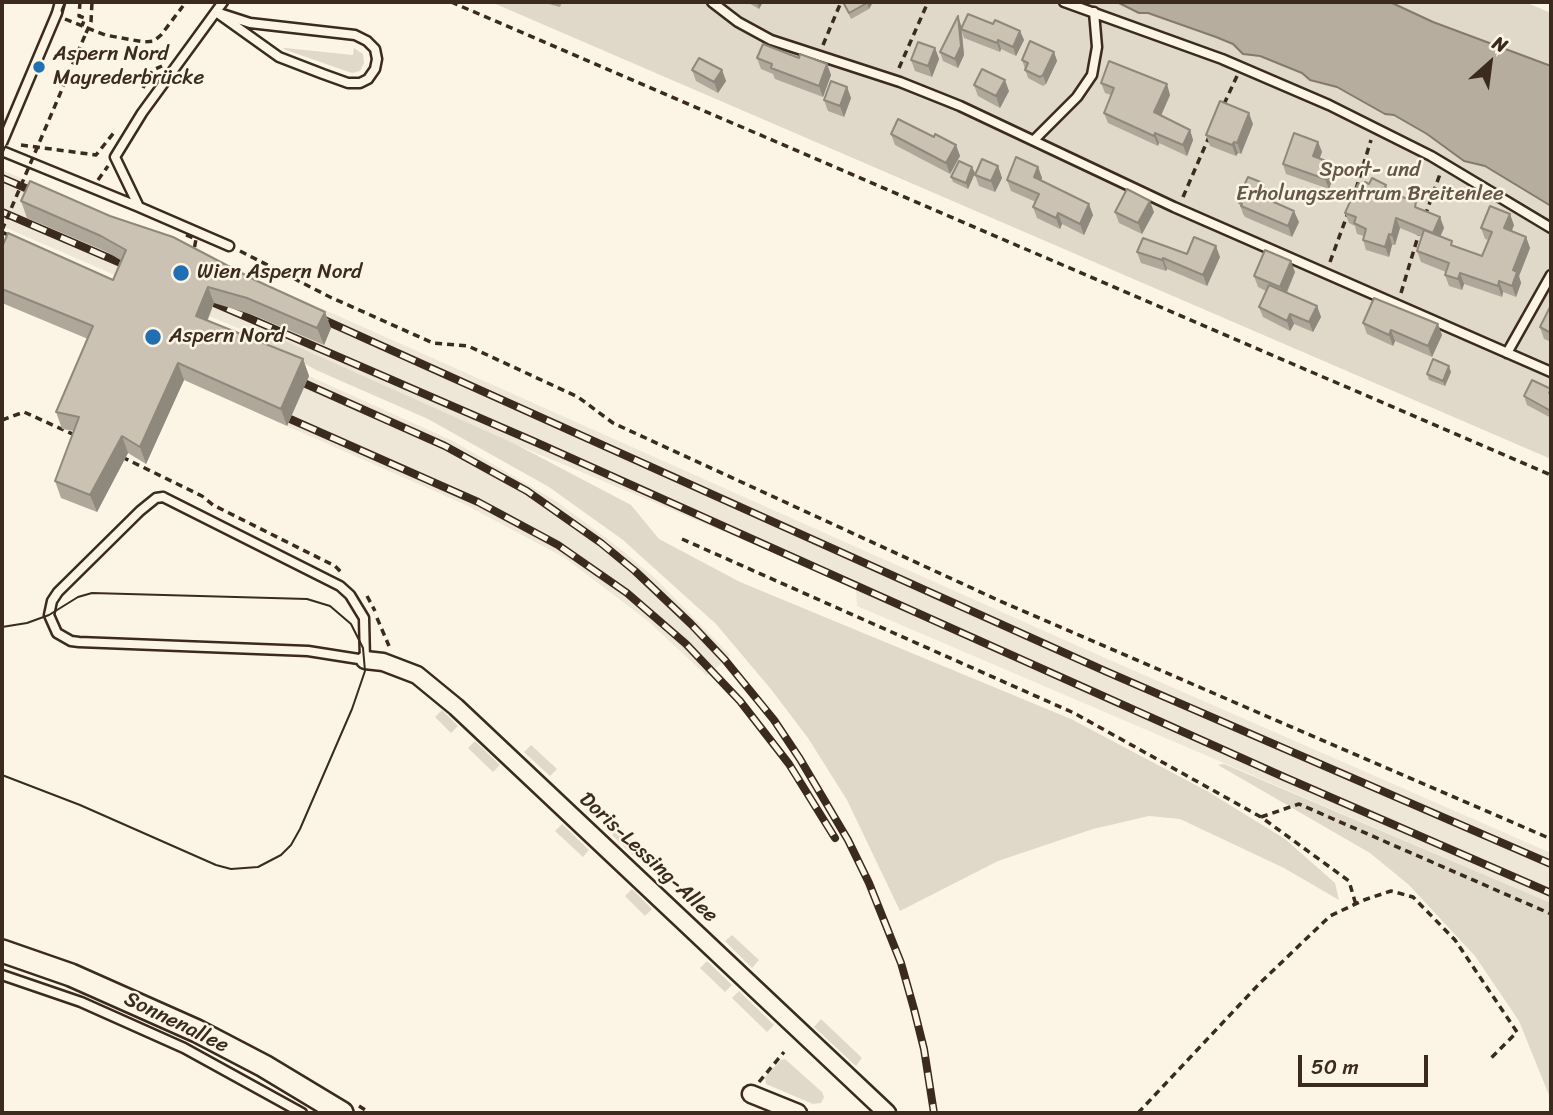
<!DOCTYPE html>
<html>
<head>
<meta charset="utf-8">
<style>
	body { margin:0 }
	#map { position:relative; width:1553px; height:1115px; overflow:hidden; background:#fcf5e5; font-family:Sriracha,sans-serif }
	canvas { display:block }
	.frame { position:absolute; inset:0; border:4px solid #3b2a1e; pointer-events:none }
	.north { position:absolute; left:1455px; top:28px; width:70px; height:70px; -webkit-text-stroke:5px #fcf5e5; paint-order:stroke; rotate:28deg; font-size:19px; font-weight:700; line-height:28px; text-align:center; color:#3b2a1e }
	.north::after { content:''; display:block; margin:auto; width:24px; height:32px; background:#3b2a1e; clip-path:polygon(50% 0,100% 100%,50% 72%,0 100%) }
	.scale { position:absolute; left:1298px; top:1055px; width:130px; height:32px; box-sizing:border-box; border:4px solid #3b2a1e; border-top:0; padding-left:9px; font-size:21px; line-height:24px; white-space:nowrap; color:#3b2a1e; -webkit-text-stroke:5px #fcf5e5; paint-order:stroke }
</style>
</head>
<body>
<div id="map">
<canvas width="1553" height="1115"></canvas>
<div class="frame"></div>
<div class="north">N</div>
<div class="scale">50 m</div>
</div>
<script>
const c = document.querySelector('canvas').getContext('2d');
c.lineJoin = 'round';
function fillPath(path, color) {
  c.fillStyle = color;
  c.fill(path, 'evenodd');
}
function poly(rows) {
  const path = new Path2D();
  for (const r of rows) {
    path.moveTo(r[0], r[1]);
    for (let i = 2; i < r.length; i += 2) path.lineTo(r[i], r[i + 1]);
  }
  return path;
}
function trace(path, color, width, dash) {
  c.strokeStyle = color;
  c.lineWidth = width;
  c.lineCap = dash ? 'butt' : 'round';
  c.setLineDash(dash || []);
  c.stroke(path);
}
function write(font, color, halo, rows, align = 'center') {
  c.font = font + ' Sriracha,sans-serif';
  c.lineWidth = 5;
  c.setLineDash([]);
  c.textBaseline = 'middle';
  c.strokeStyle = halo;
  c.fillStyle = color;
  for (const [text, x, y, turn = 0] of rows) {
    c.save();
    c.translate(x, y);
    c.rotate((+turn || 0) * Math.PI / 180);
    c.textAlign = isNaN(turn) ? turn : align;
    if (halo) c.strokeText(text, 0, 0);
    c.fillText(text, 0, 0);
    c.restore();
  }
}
fillPath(poly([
	[2,170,177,244,1096,654,1551,853,1551,903,857,606,856,587,209,316,2,226],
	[309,376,453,441,556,501,618,547,655,578,730,655,707,676,648,621,565,558,466,505,287,426]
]), '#eee6d6');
fillPath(poly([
	[491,2,1525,2,1551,13,1551,459],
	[285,48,353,55,354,48,363,54,364,63,360,71,352,73,283,49],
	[267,333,515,444,631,505,659,539,740,582,1071,719,1207,791,1285,839,1335,883,1339,900,1284,868,1180,819,1149,816,1093,829,998,861,900,911,847,800,808,738,770,688,716,624,623,540,549,487,428,419,316,370,264,341],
	[442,710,458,726,451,733,435,717],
	[475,741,500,765,493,772,468,748],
	[531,745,557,769,550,776,524,752],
	[1224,764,1551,903,1551,1100,1519,1021,1475,956,1409,885,1370,853,1218,765],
	[562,824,589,850,583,857,555,831],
	[619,828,640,848,633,855,612,835],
	[632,889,652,909,645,916,625,896],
	[732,935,759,960,752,968,725,941],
	[707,961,732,985,725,992,700,968],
	[739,991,774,1025,767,1032,732,998],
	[821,1019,862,1058,856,1066,814,1027],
	[785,1059,822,1092,824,1097,821,1103,813,1104,766,1084,765,1077,781,1060]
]), '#e0d8c8');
const water = poly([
	[1117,2,1390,2,1433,22,1551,66,1551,206,1485,166,1464,161,1427,134,1394,115,1385,114,1337,87,1310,80,1302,73,1260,56,1243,54,1233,44,1216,37,1148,13,1139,13,1117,2]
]);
fillPath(water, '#b7ad9e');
trace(water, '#85796b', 2);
const lane = poly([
	[712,2,738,22,771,40,900,82,960,106,1174,207,1551,372],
	[1064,2,1222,59,1329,105,1431,156,1551,228],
	[216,12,250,23,355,35,367,41,375,49,377,59,375,69,368,79,360,83,348,83,323,74,279,57,216,12],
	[57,13,60,2],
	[1034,140,1077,97,1092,75,1097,47,1094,12],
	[2,151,139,207,115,157,142,113,223,2],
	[139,207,229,246],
	[1507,353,1551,275],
	[163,497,340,586,350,595,364,618,365,660,308,651,79,642,71,641,57,633,49,615,52,601,58,592,140,511,156,498,163,497],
	[2,975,81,1002,184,1048,302,1113]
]);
const street = poly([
	[365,660,383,662,417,675,456,707,887,1113],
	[751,1094,798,1113]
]);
const secondary = poly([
	[2,951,71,975,197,1031,264,1066,342,1113]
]);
trace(lane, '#3b2a1e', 13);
trace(street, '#3b2a1e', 21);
trace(secondary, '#3b2a1e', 26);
trace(poly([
	[80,2,79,16,85,18,82,26],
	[451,2,1551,475],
	[65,19,105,35,144,42,154,41,161,35,183,6],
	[86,33,91,22,92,2],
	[823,45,841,2],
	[899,68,928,2],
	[143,88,153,70,162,66],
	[1224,104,1237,76],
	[21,145,96,155,116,130],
	[98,180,108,166],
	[1356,189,1371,140],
	[1183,197,1209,137],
	[1425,216,1440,174],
	[2,232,10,236],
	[240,251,330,297,433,343,468,346,578,397,613,423,1000,601,1551,839],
	[1330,262,1348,213],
	[1401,293,1419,233],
	[2,420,24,412,77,436],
	[122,457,202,496,213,505,335,566,341,572],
	[682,539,1074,713,1261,817,1349,881,1356,905],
	[367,596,375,611],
	[377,618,389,646],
	[1261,817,1299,804,1551,914],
	[759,1082,784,1052],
	[359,1106,370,1113],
	[1138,1113,1259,984,1330,916,1364,900,1391,891,1413,897,1455,940,1517,1032,1490,1059]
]), '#3b2a1e', 3.5, [7, 5]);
trace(lane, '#fcf5e5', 8);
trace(street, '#fcf5e5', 16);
trace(secondary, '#fcf5e5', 21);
trace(poly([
	[2,154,65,2],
	[2,627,27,623,49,615,78,597,92,593,307,599,330,606,351,624,363,648,365,671,352,709,300,829,291,845,281,855,258,867,231,869,216,865,80,805,2,775]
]), '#3b2a1e', 2);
const rail = poly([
	[2,178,44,196],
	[2,212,137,270],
	[198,296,533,441,1284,777,1551,893],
	[313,315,1105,671,1551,864],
	[288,376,445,446,527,491,601,543,635,571,691,624,725,660,774,720,800,759,848,840,869,883,901,963,914,1009,924,1049,934,1113],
	[272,411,478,502,558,545,627,593,686,644,740,701,789,764,835,838]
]);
trace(rail, '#3b2a1e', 8);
trace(rail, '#fcf5e5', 5, [16]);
const laneBridge = poly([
	[2,143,57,13]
]);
trace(laneBridge, '#3b2a1e', 13, []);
trace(poly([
	[2,230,86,33],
	[186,235,196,239,194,250]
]), '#3b2a1e', 3.5, [7, 5]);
trace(laneBridge, '#fcf5e5', 8);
fillPath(poly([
	[541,2,562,2,560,7],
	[747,2,763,2,759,9],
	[843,2,873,2,869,9,851,19],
	[993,24,1020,31,1024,40,1016,56,1001,49,1000,52,964,38,962,32,964,55,958,68,943,61,940,52,961,25,962,28],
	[935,48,939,59,932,77,915,71,911,60],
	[1054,52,1057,61,1046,84,1043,86,1028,78,1022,60],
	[757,58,799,58,827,64,831,75,823,97,775,79,773,74,761,69],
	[692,70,722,70,726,81,718,93,696,81],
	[1101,83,1170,95,1161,116,1190,130,1193,140,1187,156,1159,143,1158,146,1108,123,1104,113,1111,95,1105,93],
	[974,85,1009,91,1000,108,978,96],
	[847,87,851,98,844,117,828,111,824,100],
	[1253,124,1241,154,1238,153,1236,156,1210,146,1206,135],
	[891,134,934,137,956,145,960,156,950,174,895,145],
	[1318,142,1322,152,1319,158,1331,163,1335,173,1329,189,1286,174,1283,164],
	[998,166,1002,178,995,192,979,186,975,175],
	[972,167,975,173,968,189,953,182,951,177],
	[1038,167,1042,178,1041,180,1093,215,1084,235,1062,224,1060,229,1037,218,1033,207,1036,202,1011,191,1007,180],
	[1263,183,1267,194,1265,198,1299,222,1292,237,1245,217,1243,214,1238,199],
	[1369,184,1386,185,1389,192,1419,209,1440,217,1444,228,1440,236,1454,246,1482,256,1489,240,1485,239,1481,228,1514,225,1512,231,1526,237,1530,248,1519,276,1521,283,1516,297,1503,292,1502,297,1464,284,1462,290,1449,286,1445,275,1446,272,1421,262,1417,251,1422,237,1400,228,1395,245,1392,245,1389,257,1366,250,1363,240,1364,236,1357,234,1355,226,1349,223,1345,213],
	[21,201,331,328,324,345,253,315,214,303,208,320,303,359,309,376,287,426,184,380,146,464,128,453,97,512,61,498,55,481,74,431,62,429,56,412,88,339,2,303,2,247,113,280,122,261,107,252,27,218],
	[1115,212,1154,212,1142,234,1119,223],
	[1137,252,1187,254,1220,257,1207,286,1167,269,1166,271,1141,263],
	[1295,272,1287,293,1317,306,1321,317,1313,332,1294,324,1290,331,1263,317,1259,307,1266,291,1258,287,1254,276],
	[1551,308,1551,342,1544,339,1540,327],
	[1363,323,1442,335,1432,357,1395,341,1393,346,1367,334],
	[1451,372,1445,386,1429,380,1427,374],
	[1551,389,1551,418,1527,405,1524,396]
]), '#afa79a');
fillPath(poly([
	[757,2,763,2,759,9],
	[868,2,873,2,869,9,867,3],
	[958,16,961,25,964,55,958,68,955,59],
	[1020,31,1024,40,1016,56,1013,47],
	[998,40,1001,49,1000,52,997,43],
	[935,48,939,59,932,77,928,66],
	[1054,52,1057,61,1046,84,1043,75],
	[827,64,831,75,823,97,819,86],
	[722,70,726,81,718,93,714,82],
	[1005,80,1009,91,1000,108,996,96],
	[1167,84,1170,95,1158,122,1154,112],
	[847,87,851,98,844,117,840,106],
	[1249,113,1253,124,1241,154,1237,143],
	[1190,130,1193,140,1187,156,1183,145],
	[1155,133,1159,143,1158,146,1154,136],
	[1234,142,1238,153,1236,156,1232,145],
	[1318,142,1322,152,1317,166,1313,156],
	[956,145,960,156,950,174,946,163],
	[1331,163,1335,173,1329,189,1325,179],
	[998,166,1002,178,995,192,991,181],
	[972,167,975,173,968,189,966,183],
	[1038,167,1042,178,1038,188,1034,177],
	[1263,183,1267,194,1262,206,1258,195],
	[1150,201,1154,212,1142,234,1138,223],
	[1089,204,1093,215,1084,235,1080,224],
	[1294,211,1299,222,1292,237,1288,226],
	[1058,213,1062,224,1060,229,1056,218],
	[1510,214,1514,225,1508,239,1504,228],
	[1440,217,1444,228,1437,244,1433,233],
	[1396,218,1400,228,1395,245,1392,235],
	[1389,234,1392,245,1389,257,1385,247],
	[1526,237,1530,248,1519,276,1521,283,1516,297,1512,286,1513,270],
	[1216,246,1220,257,1207,286,1203,275],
	[1163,258,1167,269,1166,271,1162,260],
	[1291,261,1295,272,1284,298,1280,287],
	[1460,273,1464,284,1462,290,1458,279],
	[1499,281,1503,292,1502,297,1498,286],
	[208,287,214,303,202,332,196,316],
	[1317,306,1321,317,1313,332,1309,322],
	[325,312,331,328,324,345,317,328],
	[1290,314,1294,324,1290,331,1287,321],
	[1438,324,1442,335,1432,357,1428,346],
	[1391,330,1395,341,1393,346,1389,335],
	[303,359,309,376,287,426,281,409],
	[178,363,184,380,146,464,140,447],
	[1449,366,1451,372,1445,386,1443,381],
	[122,436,128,453,97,512,90,495]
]), '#8f887d');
const building = poly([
	[843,2,868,2,867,3,849,13,843,2],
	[968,14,993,24,995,20,1020,31,1013,47,998,40,997,43,961,29,968,14],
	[958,16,961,46,955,59,940,52,958,16],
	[1030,41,1054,52,1043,75,1040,77,1025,70,1028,63,1022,60,1030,41],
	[918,42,935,48,928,66,911,60,918,42],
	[763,44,799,58,800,54,827,64,819,86,771,68,772,64,757,58,763,44],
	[699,58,722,70,714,82,692,70,699,58],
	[1109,61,1167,84,1154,112,1190,130,1183,145,1155,133,1154,136,1104,113,1114,88,1101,83,1109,61],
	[982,69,1005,80,996,96,974,85,982,69],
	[831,81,847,87,840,106,824,100,831,81],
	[1220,101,1249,113,1237,143,1234,142,1232,145,1206,135,1220,101],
	[898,119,934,137,935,134,956,145,946,163,891,134,898,119],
	[1294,133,1318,142,1313,156,1331,163,1325,179,1283,164,1294,133],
	[1016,157,1038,167,1034,177,1089,204,1080,224,1058,213,1056,218,1033,207,1039,194,1007,180,1016,157],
	[982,159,998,166,991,181,975,175,982,159],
	[959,161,972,167,966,183,951,177,959,161],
	[1248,177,1263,183,1258,195,1294,211,1288,226,1241,206,1242,204,1239,203,1241,200,1238,199,1248,177],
	[1372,178,1386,185,1383,190,1416,202,1415,207,1440,217,1433,233,1396,218,1392,235,1389,234,1385,247,1363,240,1366,229,1354,223,1356,217,1345,213,1358,184,1363,186,1365,182,1369,184,1372,178],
	[30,181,110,216,173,237,255,280,325,312,317,328,247,298,208,287,196,316,303,359,281,409,178,363,140,447,122,436,90,495,55,481,79,417,56,412,93,326,2,289,2,247,8,233,113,280,126,250,101,236,21,201,30,181],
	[1127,189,1150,201,1138,223,1115,212,1127,189],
	[1490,206,1510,214,1504,228,1526,237,1513,270,1517,272,1512,286,1499,281,1498,286,1460,273,1458,279,1445,275,1449,263,1417,251,1424,230,1452,241,1451,245,1482,256,1492,232,1481,228,1490,206],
	[1194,237,1216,246,1203,275,1163,258,1162,260,1137,252,1143,238,1187,254,1194,237],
	[1265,250,1291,261,1280,287,1254,276,1265,250],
	[1269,285,1317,306,1309,322,1290,314,1287,321,1259,307,1269,285],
	[1374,298,1438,324,1428,346,1391,330,1389,335,1363,323,1374,298],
	[1550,307,1551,308,1551,333,1540,327,1550,307],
	[1433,359,1449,366,1443,381,1427,374,1433,359],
	[1532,380,1551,389,1549,393,1551,394,1551,411,1524,396,1532,380]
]);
fillPath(building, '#ccc2b3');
trace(building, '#8f887d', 2);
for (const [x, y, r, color] of [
	[39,67,7,"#1f6fb2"],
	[181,273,9,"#1f6fb2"],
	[153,337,9,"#1f6fb2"]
]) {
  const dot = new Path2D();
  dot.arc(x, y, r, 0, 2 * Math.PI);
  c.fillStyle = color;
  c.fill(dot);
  trace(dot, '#fcf5e5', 2.5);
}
write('21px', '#3b2a1e', '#fcf5e5', [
	["Aspern Nord",53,55],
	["Mayrederbrücke",53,79],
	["Wien Aspern Nord",197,273],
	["Aspern Nord",169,337]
], 'left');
write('21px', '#645648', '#fcf5e5', [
	["Sport- und",1370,171],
	["Erholungszentrum Breitenlee",1370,195]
]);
write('21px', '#3b2a1e', '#fcf5e5', [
	["Doris-Lessing-Allee",648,858,43],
	["Sonnenallee",176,1023,26]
]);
</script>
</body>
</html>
